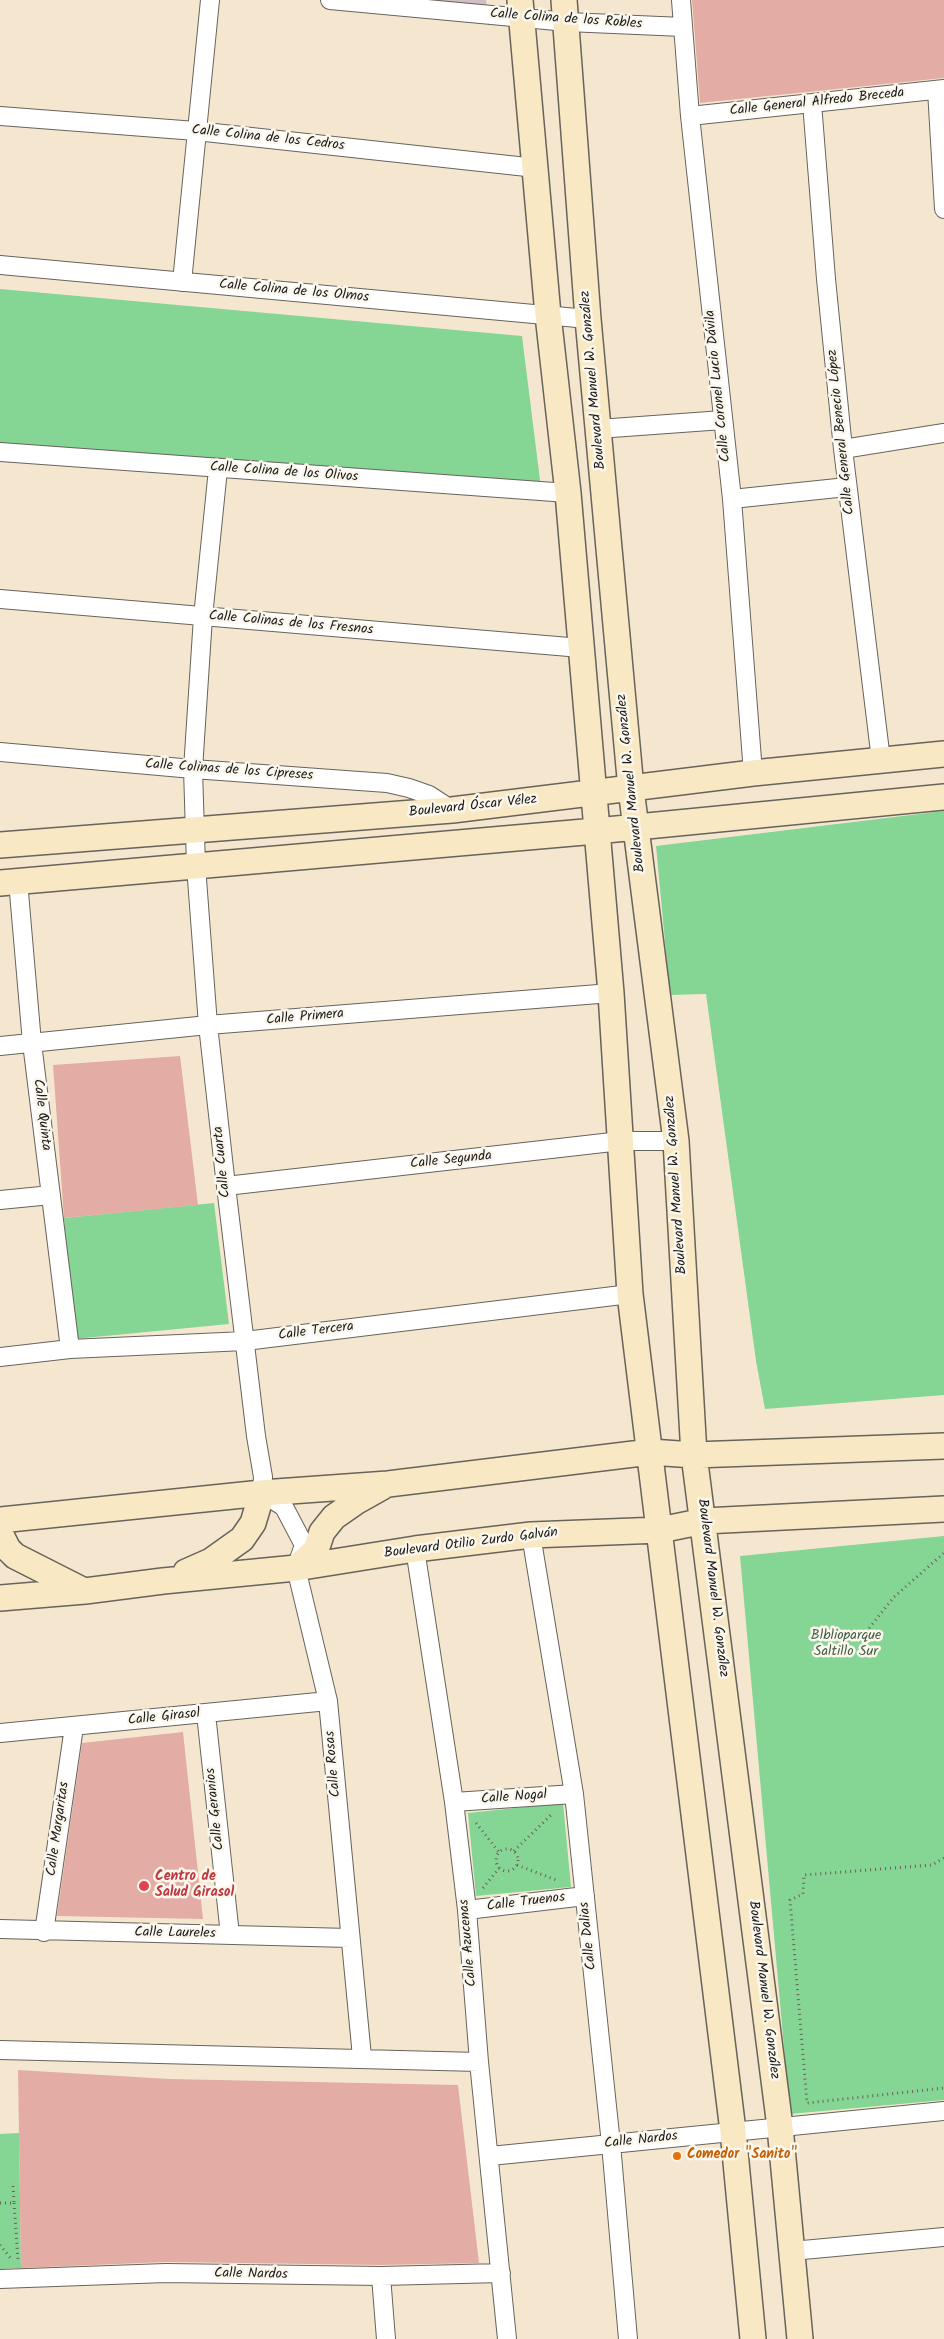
<!DOCTYPE html>
<html>
<head>
<meta charset="utf-8">
<style>
	body { margin:0 }
	canvas { display:block; background:#f5e7cf }
</style>
</head>
<body>
<canvas width="944" height="2339"></canvas>
<script>
const c = document.querySelector('canvas').getContext('2d');
c.lineJoin = 'round';
function fillPath(path, color) {
  c.fillStyle = color;
  c.fill(path, 'evenodd');
}
function poly(rows) {
  const path = new Path2D();
  for (const r of rows) {
    if (r.length === 3) {
      path.moveTo(r[0] + r[2], r[1]);
      path.arc(r[0], r[1], r[2], 0, 2 * Math.PI);
      continue;
    }
    path.moveTo(r[0], r[1]);
    for (let i = 2; i < r.length; i += 2) path.lineTo(r[i], r[i + 1]);
  }
  return path;
}
function trace(path, color, width, dash) {
  c.strokeStyle = color;
  c.lineWidth = width;
  c.lineCap = dash ? 'butt' : 'round';
  c.setLineDash(dash || []);
  c.stroke(path);
}
function write(font, color, halo, rows, align = 'center') {
  c.font = font + ' Kalam,sans-serif';
  c.lineWidth = 5;
  c.setLineDash([]);
  c.textBaseline = 'middle';
  c.strokeStyle = halo;
  c.fillStyle = color;
  for (const [text, x, y, turn = 0] of rows) {
    c.save();
    c.translate(x, y);
    c.rotate((+turn || 0) * Math.PI / 180);
    c.textAlign = isNaN(turn) ? turn : align;
    if (halo) c.strokeText(text, 0, 0);
    c.fillText(text, 0, 0);
    c.restore();
  }
}
fillPath(poly([
	[366,0,486,0,488,13]
]), '#d2bec2');
fillPath(poly([
	[0,289,522,336,541,488,0,443],
	[944,811,944,1395,765,1409,756,1361,706,994,670,995,656,846],
	[214,1203,229,1324,74,1339,64,1218],
	[944,1536,944,2100,790,2114,740,1556],
	[563,1803,571,1887,476,1896,468,1813],
	[19,2133,21,2268,0,2269,0,2134]
]), '#85d595');
fillPath(poly([
	[692,0,944,0,944,78,700,103],
	[180,1056,198,1205,64,1218,53,1065],
	[183,1732,203,1919,57,1916,82,1743],
	[18,2070,170,2079,458,2085,479,2263,381,2265,166,2262,21,2268]
]), '#e3ada5');
const street = poly([
	[330,0,567,22,683,27],
	[681,0,690,116,732,499,753,773],
	[937,90,944,209],
	[812,103,826,279,843,449,881,760],
	[0,116,196,131,536,168],
	[690,116,944,89],
	[0,265,588,319],
	[182,282,210,0],
	[598,429,723,420],
	[843,449,944,433],
	[0,452,568,493],
	[218,469,203,617,193,769,196,866,208,1025,226,1186,256,1436,263,1477,262,1493,284,1507,304,1545,296,1568,328,1701,362,2057],
	[732,499,847,487],
	[0,599,581,648],
	[0,752,193,769,387,783,409,788,429,795,452,810],
	[18,881,32,1043,70,1349],
	[0,1046,208,1025,611,993],
	[226,1186,621,1141,676,1141],
	[0,1200,51,1195],
	[0,1357,70,1349,245,1341,630,1294],
	[531,1535,574,1794,611,2144,628,2339],
	[415,1549,454,1802,467,1910,479,2062,507,2339],
	[206,1714,230,1935],
	[0,1733,328,1701],
	[454,1802,574,1794],
	[467,1910,585,1896],
	[0,1929,349,1938],
	[44,1932,74,1727],
	[0,2050,479,2062],
	[490,2156,944,2111],
	[792,2251,944,2237],
	[381,2276,386,2339],
	[0,2279,166,2273,381,2276,501,2273]
]);
const secondary = poly([
	[520,0,548,315,568,493,611,993,630,1294,733,2131,753,2339],
	[564,0,588,319,631,789,676,1141,694,1455,780,2127,800,2339],
	[0,845,452,810,753,773,944,754],
	[0,883,596,831,944,797],
	[0,1520,262,1493,388,1484,650,1452,694,1455,944,1446],
	[0,1533,8,1549,15,1556,84,1591],
	[296,1568,316,1550,322,1532,334,1517,357,1501,382,1487],
	[186,1572,211,1561,242,1539,253,1523,262,1493],
	[0,1598,85,1591,163,1581,296,1568,415,1549,531,1535,660,1530,704,1521,944,1509]
]);
trace(street, '#68635b', 20);
trace(secondary, '#68635b', 28);
trace(poly([
	[866,1632,894,1597,944,1553],
	[476,1823,499,1852],
	[507,1860,11],
	[514,1851,553,1813],
	[944,1858,932,1865,804,1875,803,1894,790,1900,807,2103,944,2088],
	[517,1865,556,1880],
	[483,1888,499,1868],
	[0,2203,14,2203,13,2185],
	[14,2203,18,2260],
	[0,2245,12,2260]
]), '#68635b', 3, [1, 4]);
trace(street, '#fff', 18);
trace(secondary, '#f8e8c3', 25);
for (const [x, y, r, color] of [
	[144,1886,6,"#e0444e"],
	[677,2156,5,"#e8710a"]
]) {
  const dot = new Path2D();
  dot.arc(x, y, r, 0, 2 * Math.PI);
  c.fillStyle = color;
  c.fill(dot);
  trace(dot, '#fbf7ec', 2);
}
write('14px', '#1c1c1c', '#fbf7ec', [
	["Calle Colina de los Robles",566,20,4],
	["Calle General Alfredo Breceda",817,103,-6],
	["Calle Colina de los Cedros",268,139,6],
	["Calle Colina de los Olmos",294,292,5],
	["Boulevard Manuel W. González",594,380,-95],
	["Calle Coronel Lucio Dávila",719,386,-96],
	["Calle General Benecio López",842,432,-96],
	["Calle Colina de los Olivos",284,473,4],
	["Calle Colinas de los Fresnos",291,624,5],
	["Calle Colinas de los Cipreses",229,771,4],
	["Boulevard Manuel W. González",632,783,-96],
	["Boulevard Óscar Vélez",473,807,-6],
	["Calle Primera",305,1018,-5],
	["Calle Quinta",41,1115,83],
	["Calle Segunda",451,1161,-6],
	["Calle Cuarta",223,1162,-96],
	["Boulevard Manuel W. González",677,1185,-94],
	["Calle Tercera",316,1332,-7],
	["Boulevard Otilio Zurdo Galván",471,1544,-7],
	["Boulevard Manuel W. González",712,1588,83],
	["Calle Girasol",164,1718,-6],
	["Calle Rosas",334,1764,-95],
	["Calle Nogal",514,1798,-4],
	["Calle Geranios",216,1809,-96],
	["Calle Margaritas",59,1829,-82],
	["Calle Truenos",526,1903,-7],
	["Calle Laureles",175,1934,1],
	["Calle Dalias",589,1936,-96],
	["Calle Azucenas",469,1943,-95],
	["Boulevard Manuel W. González",763,1990,83],
	["Calle Nardos",641,2141,-6],
	["Calle Nardos",251,2275,1]
]);
write('14px', '#415d46', '#fbf7ec', [
	["Blblioparque",846,1637],
	["Saltillo Sur",846,1653]
]);
write('bold 14px', '#be3a42', '#fbf7ec', [
	["Centro de",155,1878],
	["Salud Girasol",155,1894]
], 'left');
write('bold 14px', '#c56008', '#fbf7ec', [
	["Comedor \"Sanito\"",687,2156]
], 'left');
</script>
</body>
</html>
